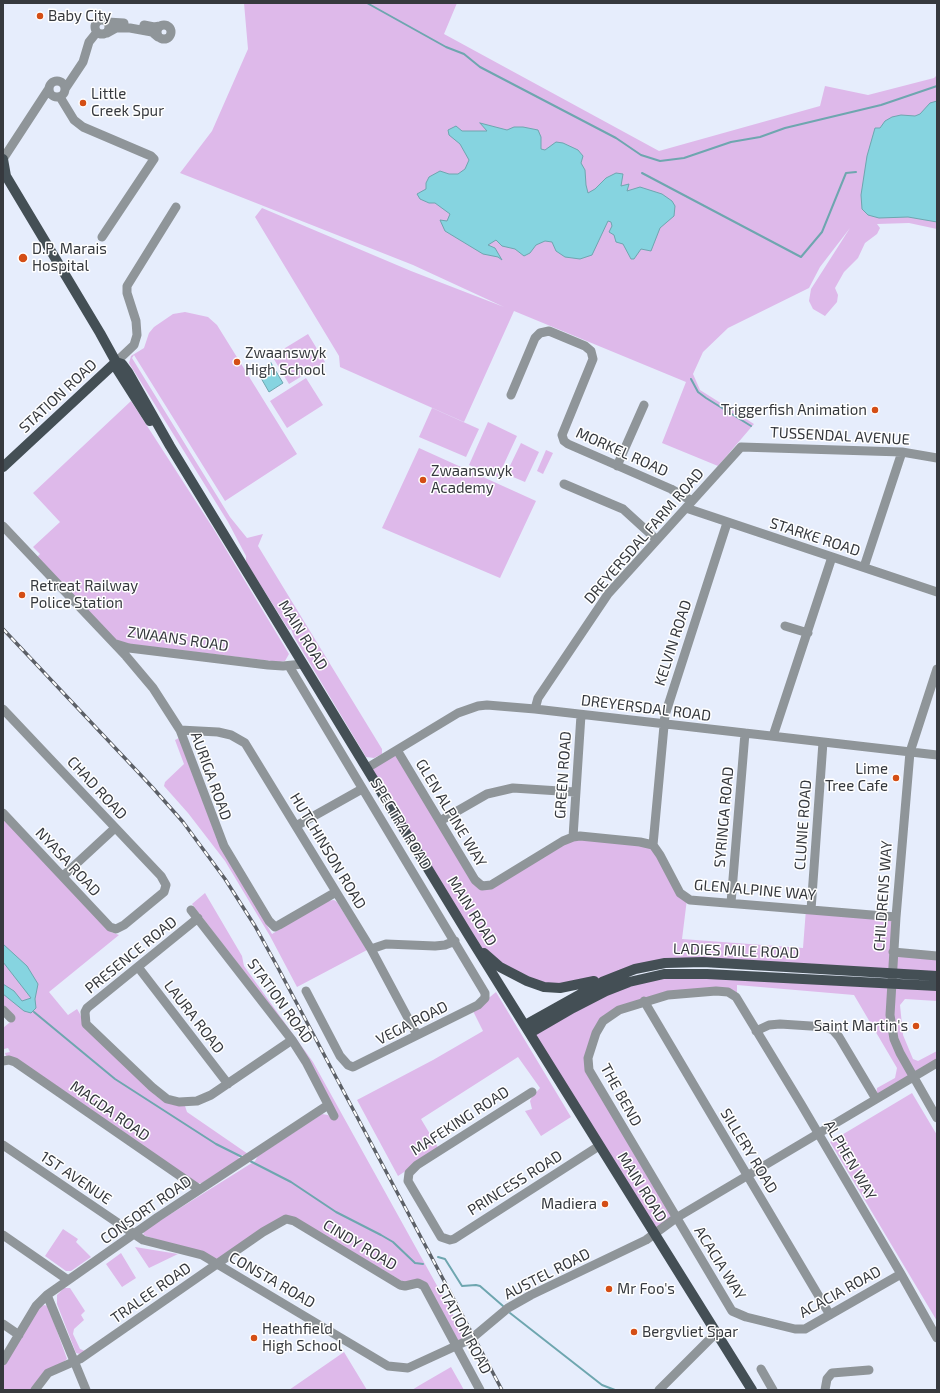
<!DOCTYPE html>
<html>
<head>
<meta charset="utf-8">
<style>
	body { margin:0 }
	#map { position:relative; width:940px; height:1393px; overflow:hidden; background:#e6edfc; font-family:"Exo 2",sans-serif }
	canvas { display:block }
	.frame { position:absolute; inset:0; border:4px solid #36393e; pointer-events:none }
</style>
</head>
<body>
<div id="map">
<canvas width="940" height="1393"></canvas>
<div class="frame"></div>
</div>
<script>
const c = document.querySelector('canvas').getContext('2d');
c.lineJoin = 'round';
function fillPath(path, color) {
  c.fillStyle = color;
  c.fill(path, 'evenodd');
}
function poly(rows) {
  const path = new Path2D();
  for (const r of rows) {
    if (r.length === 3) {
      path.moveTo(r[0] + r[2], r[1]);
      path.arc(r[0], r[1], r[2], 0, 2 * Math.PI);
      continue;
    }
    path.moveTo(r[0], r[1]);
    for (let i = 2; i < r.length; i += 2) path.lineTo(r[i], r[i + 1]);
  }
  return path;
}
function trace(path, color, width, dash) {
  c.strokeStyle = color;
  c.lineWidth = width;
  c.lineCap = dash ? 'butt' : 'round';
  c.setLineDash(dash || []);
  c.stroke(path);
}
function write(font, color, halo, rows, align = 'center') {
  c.font = font + ' "Exo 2",sans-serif';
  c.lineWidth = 3;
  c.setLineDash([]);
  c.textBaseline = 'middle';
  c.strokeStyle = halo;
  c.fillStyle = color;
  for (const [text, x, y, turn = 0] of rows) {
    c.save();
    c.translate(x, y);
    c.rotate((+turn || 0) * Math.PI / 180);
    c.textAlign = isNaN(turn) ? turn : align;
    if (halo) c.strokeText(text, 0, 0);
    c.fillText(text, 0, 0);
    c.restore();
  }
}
fillPath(poly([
	[244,3,457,3,444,34,659,151,820,106,825,86,868,95,934,78,937,75,937,229,909,223,877,224,880,228,877,234,865,243,858,258,844,272,835,288,838,295,837,302,825,316,813,309,809,301,811,289,850,228,820,267,809,288,728,328,703,352,693,374,700,390,754,424,718,466,662,443,686,382,514,311,464,422,340,367,339,356,255,217,262,208,411,271,504,307,413,265,180,173,212,131,248,49],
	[185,312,208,317,217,325,297,454,225,501,134,355,132,358,230,517,247,538,263,534,258,546,382,749,382,754,374,758,366,757,294,637,291,629,289,630,246,562,246,556,228,522,129,363,131,356,144,348,149,333,154,327,173,314],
	[308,334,325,362,289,384,272,356],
	[306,378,323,405,287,428,270,401],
	[131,401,213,528,289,654,285,661,280,662,128,644,113,639,37,557,40,554,33,547,60,522,33,493],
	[432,408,479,429,466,457,419,437],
	[488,422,517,436,498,477,469,465],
	[521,443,539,452,525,482,506,474],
	[419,448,536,501,500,578,382,528],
	[546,450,553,453,543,474,537,471],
	[179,738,217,839,272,934,326,901,334,900,337,902,367,950,297,987,270,936,225,861,188,813,164,786,165,782,184,764,175,740],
	[397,750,482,886,573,837,646,842,687,899,682,939,803,948,806,909,896,917,893,952,937,956,937,976,681,962,583,984,552,988,487,956,367,768],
	[3,818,111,932,119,935,49,992,68,1015,77,1009,80,1014,85,1028,155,1095,163,1101,185,1106,187,1112,248,1154,244,1156,242,1155,238,1157,240,1159,202,1183,197,1183,12,1057,6,1056,5,1053,10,1052,8,1048,4,1049,3,1045,3,1028,15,1018,3,1006],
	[205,893,242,956,244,966,313,1062,466,1338,458,1342,420,1280,416,1279,405,1283,292,1217,217,1259,143,1235,145,1230,255,1161,258,1156,322,1114,328,1115,331,1118,289,1030,192,904],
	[653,976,937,986,937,1001,905,999,900,1005,903,1035,913,1059,918,1061,937,1051,937,1063,876,1099,877,1088,895,1078,897,1068,854,995,737,985,737,993,668,995,603,1021,588,1064,676,1218,655,1235,530,1033,573,1008],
	[496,992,571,1117,541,1136,525,1111,532,1109,530,1101,532,1097,540,1088,518,1057,421,1119,439,1149,398,1176,357,1100,433,1060,483,1031,473,1011],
	[912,1093,937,1135,937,1321,830,1142],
	[63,1229,78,1239,76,1242,91,1257,71,1271,66,1271,45,1256],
	[135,1247,178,1254,149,1268],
	[121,1253,136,1278,122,1287,106,1264],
	[64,1288,70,1288,85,1311,81,1315,84,1320,74,1329,73,1334,80,1349,85,1351,80,1354,76,1353,57,1304,57,1295],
	[44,1305,48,1306,67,1359,31,1390,3,1390,3,1367,39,1307],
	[344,1352,367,1390,289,1390],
	[451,1367,464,1390,412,1390,420,1385]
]), '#deb9ea');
const water = poly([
	[937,101,937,222,908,217,879,218,868,215,862,209,861,195,867,156,875,128,880,128,885,121,892,117,901,115,915,116,920,114,930,103,937,101],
	[480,123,507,130,514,127,523,127,538,130,541,137,541,149,545,150,556,142,563,143,578,150,583,156,581,163,585,170,586,185,588,193,595,189,606,178,616,173,623,174,621,186,629,184,627,191,640,187,662,194,672,201,675,206,674,216,660,228,651,251,641,249,634,259,631,259,623,244,616,242,614,235,609,232,612,226,611,222,608,221,592,255,580,259,565,257,556,251,552,242,545,241,536,245,530,253,524,256,515,249,502,246,496,240,488,245,495,248,502,260,498,257,483,254,445,231,440,220,447,221,450,214,435,203,429,203,420,199,417,194,426,189,426,183,429,177,440,171,449,174,458,174,465,169,469,160,460,144,449,135,448,130,456,126,462,131,487,131,480,123],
	[271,363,283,383,269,392,257,371,271,363],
	[3,944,27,966,38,984,35,999,36,1008,31,1013,24,1011,3,994,3,984,14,991,22,1001,31,998,3,962,3,944]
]);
fillPath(water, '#86d4e0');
trace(water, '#6ea6af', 1);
trace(poly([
	[367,3,446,47,464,54,480,67,616,138,641,155,660,161,684,158,731,142,760,137,785,128,881,105,937,86],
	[642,173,801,257,822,232,846,173,856,172],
	[691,379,698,392,706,398,751,426],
	[34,1012,115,1079,216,1144,244,1158],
	[250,1161,291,1182,336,1212,381,1235,393,1242,415,1263,423,1264],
	[438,1257,445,1259,462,1286,476,1285,480,1286,503,1306],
	[510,1313,602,1385,615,1390]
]), '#6ea6af', 2);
trace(poly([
	[102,27,7],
	[107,22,124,23],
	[164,32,7],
	[144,25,154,27,160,26],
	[107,33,116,28,130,28,152,32,158,37],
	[57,89,8],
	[65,89,83,62,89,42,97,32],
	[60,97,74,120,83,127,151,156,154,159,102,237],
	[3,159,48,90],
	[116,362,134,345,137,335,136,321,127,293,127,286,176,207],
	[511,395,535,338,540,333,549,331,585,346,591,351,593,359,562,435,564,441,568,444,671,489,692,501],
	[617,466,644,405],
	[564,484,623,509,657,540],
	[686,508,937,592],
	[3,526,126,656,153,688,180,730,224,846,269,921,275,927,279,925,336,892],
	[864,567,902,452],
	[785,626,808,633],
	[116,644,129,648,268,665,283,666,303,664],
	[289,666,485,993,485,998,478,1005,353,1067,348,1065,340,1056,306,991],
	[937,669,910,752,896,917,890,1015,894,1039,900,1053,937,1118],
	[3,709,161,876,166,885,164,892,124,925,116,929,110,927,3,813],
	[535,709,538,698,608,594,741,447,902,452,937,458],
	[180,730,218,732,231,735,245,743,371,949,417,1035],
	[773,736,832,557],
	[397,750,475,880,482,886,491,885,563,841,573,837,580,836,640,842,653,845,660,855,680,893,690,900,896,917],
	[367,768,458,713,478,706,487,705,535,709,937,755],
	[440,821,487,794,513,788,575,792],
	[296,826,362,789],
	[573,837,581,715],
	[653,845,665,715,727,523],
	[63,876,115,828],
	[731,903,745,733],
	[191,910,292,1040,306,1062,334,1116],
	[811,910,823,742],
	[198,918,87,1008,85,1012,86,1024,152,1087,167,1099,179,1102,197,1101,211,1095,292,1040],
	[371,949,386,944,435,946,445,945,455,941],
	[893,952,937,956],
	[138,967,228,1084],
	[644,1001,830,1315],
	[3,1010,11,1018],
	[756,1031,769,1025,780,1024,826,1027,833,1030,839,1037,876,1099],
	[3,1061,9,1060,15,1062,199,1189],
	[532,1092,417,1165,409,1173,408,1181,441,1237,450,1240,454,1239,599,1146],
	[3,1145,143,1240,202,1255,388,1366,408,1368,471,1339,508,1308,531,1295,646,1240,676,1218,937,1063],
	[3,1235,68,1280],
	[901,1274,805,1329,795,1329,746,1317,732,1311,589,1070,588,1058,596,1033,603,1021,619,1010,668,995,716,991,728,992,736,997,801,1104,901,1274,937,1338],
	[47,1295,86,1390],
	[3,1324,19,1335],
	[3,1361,36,1306,47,1295,158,1217,328,1105],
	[761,1369,773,1390],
	[35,1390,48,1373,80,1359,263,1232,286,1219,294,1221,400,1285,405,1286,418,1283,424,1286,480,1390],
	[659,1390,716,1333],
	[825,1390,827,1379,832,1373,869,1370]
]), '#8f9599', 9);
trace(poly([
	[3,159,6,176,100,333,116,362,117,369,150,421],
	[116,362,122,364,128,372,170,446,469,936,752,1390],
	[3,467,116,362],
	[484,953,500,967,527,981,544,987,560,988,594,981],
	[525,1025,602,982,635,969,665,963,703,962,937,976],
	[530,1033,573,1008,606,991,629,982,664,974,707,974,937,986]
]), '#444f55', 10);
const rail = poly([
	[3,629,153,788,183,822,225,879,255,926,277,966,502,1390]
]);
trace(rail, '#5c6067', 3.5);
trace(rail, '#fff', 2, [6]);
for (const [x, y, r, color] of [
	[40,16,4,"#d44e15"],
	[83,103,4,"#d44e15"],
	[23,258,5,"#d44e15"],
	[237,362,4,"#d44e15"],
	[875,410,4,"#d44e15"],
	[423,480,4,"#d44e15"],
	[22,595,4,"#d44e15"],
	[896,778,4,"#d44e15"],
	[916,1026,4,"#d44e15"],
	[605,1204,4,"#d44e15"],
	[609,1289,4,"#d44e15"],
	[634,1332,4,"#d44e15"],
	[254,1338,4,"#d44e15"]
]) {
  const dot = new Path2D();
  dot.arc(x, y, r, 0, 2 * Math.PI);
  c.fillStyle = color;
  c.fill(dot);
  trace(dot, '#fff', 1.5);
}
write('15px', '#36393e', '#fff', [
	["Baby City",48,16],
	["Little",91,94],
	["Creek Spur",91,111],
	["D.P. Marais",32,249],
	["Hospital",32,266],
	["Zwaanswyk",245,353],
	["High School",245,370],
	["Triggerfish Animation",867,410,"right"],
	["Zwaanswyk",431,471],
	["Academy",431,488],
	["Retreat Railway",30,586],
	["Police Station",30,603],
	["Lime",888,769,"right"],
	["Tree Cafe",888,786,"right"],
	["Saint Martin's",908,1026,"right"],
	["Madiera",597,1204,"right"],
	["Mr Foo's",617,1289],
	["Heathfield",262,1329],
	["High School",262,1346],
	["Bergvliet Spar",642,1332]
], 'left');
write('15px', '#36393e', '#fff', [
	["STATION ROAD",58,396,-43],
	["TUSSENDAL AVENUE",840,436,3],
	["MORKEL ROAD",622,452,24],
	["DREYERSDAL FARM ROAD",644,536,-49],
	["STARKE ROAD",815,537,18],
	["MAIN ROAD",303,635,58],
	["ZWAANS ROAD",178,639,8],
	["KELVIN ROAD",673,643,-72],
	["DREYERSDAL ROAD",646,708,7],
	["GREEN ROAD",563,775,-86],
	["AURIGA ROAD",211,776,70],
	["CHAD ROAD",97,788,47],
	["GLEN ALPINE WAY",451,813,59],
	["SYRINGA ROAD",724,817,-85],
	["SPECTRA ROAD",401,824,59],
	["CLUNIE ROAD",803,825,-86],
	["HUTCHINSON ROAD",328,851,59],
	["NYASA ROAD",68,862,47],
	["GLEN ALPINE WAY",755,890,5],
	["CHILDRENS WAY",883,896,-86],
	["MAIN ROAD",472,911,58],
	["LADIES MILE ROAD",736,951,2],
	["PRESENCE ROAD",131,955,-39],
	["STATION ROAD",280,1001,54],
	["LAURA ROAD",194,1017,52],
	["VEGA ROAD",412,1023,-27],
	["THE BEND",621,1095,61],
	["MAGDA ROAD",110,1111,35],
	["MAFEKING ROAD",460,1121,-33],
	["SILLERY ROAD",749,1151,59],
	["ALPHEN WAY",850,1160,60],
	["1ST AVENUE",76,1178,34],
	["PRINCESS ROAD",515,1183,-32],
	["MAIN ROAD",642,1187,58],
	["CONSORT ROAD",146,1210,-35],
	["CINDY ROAD",360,1245,31],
	["ACACIA WAY",720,1263,58],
	["AUSTEL ROAD",547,1274,-27],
	["CONSTA ROAD",272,1280,30],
	["ACACIA ROAD",840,1292,-29],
	["TRALEE ROAD",151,1293,-35],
	["STATION ROAD",464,1329,62]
]);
</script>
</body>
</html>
